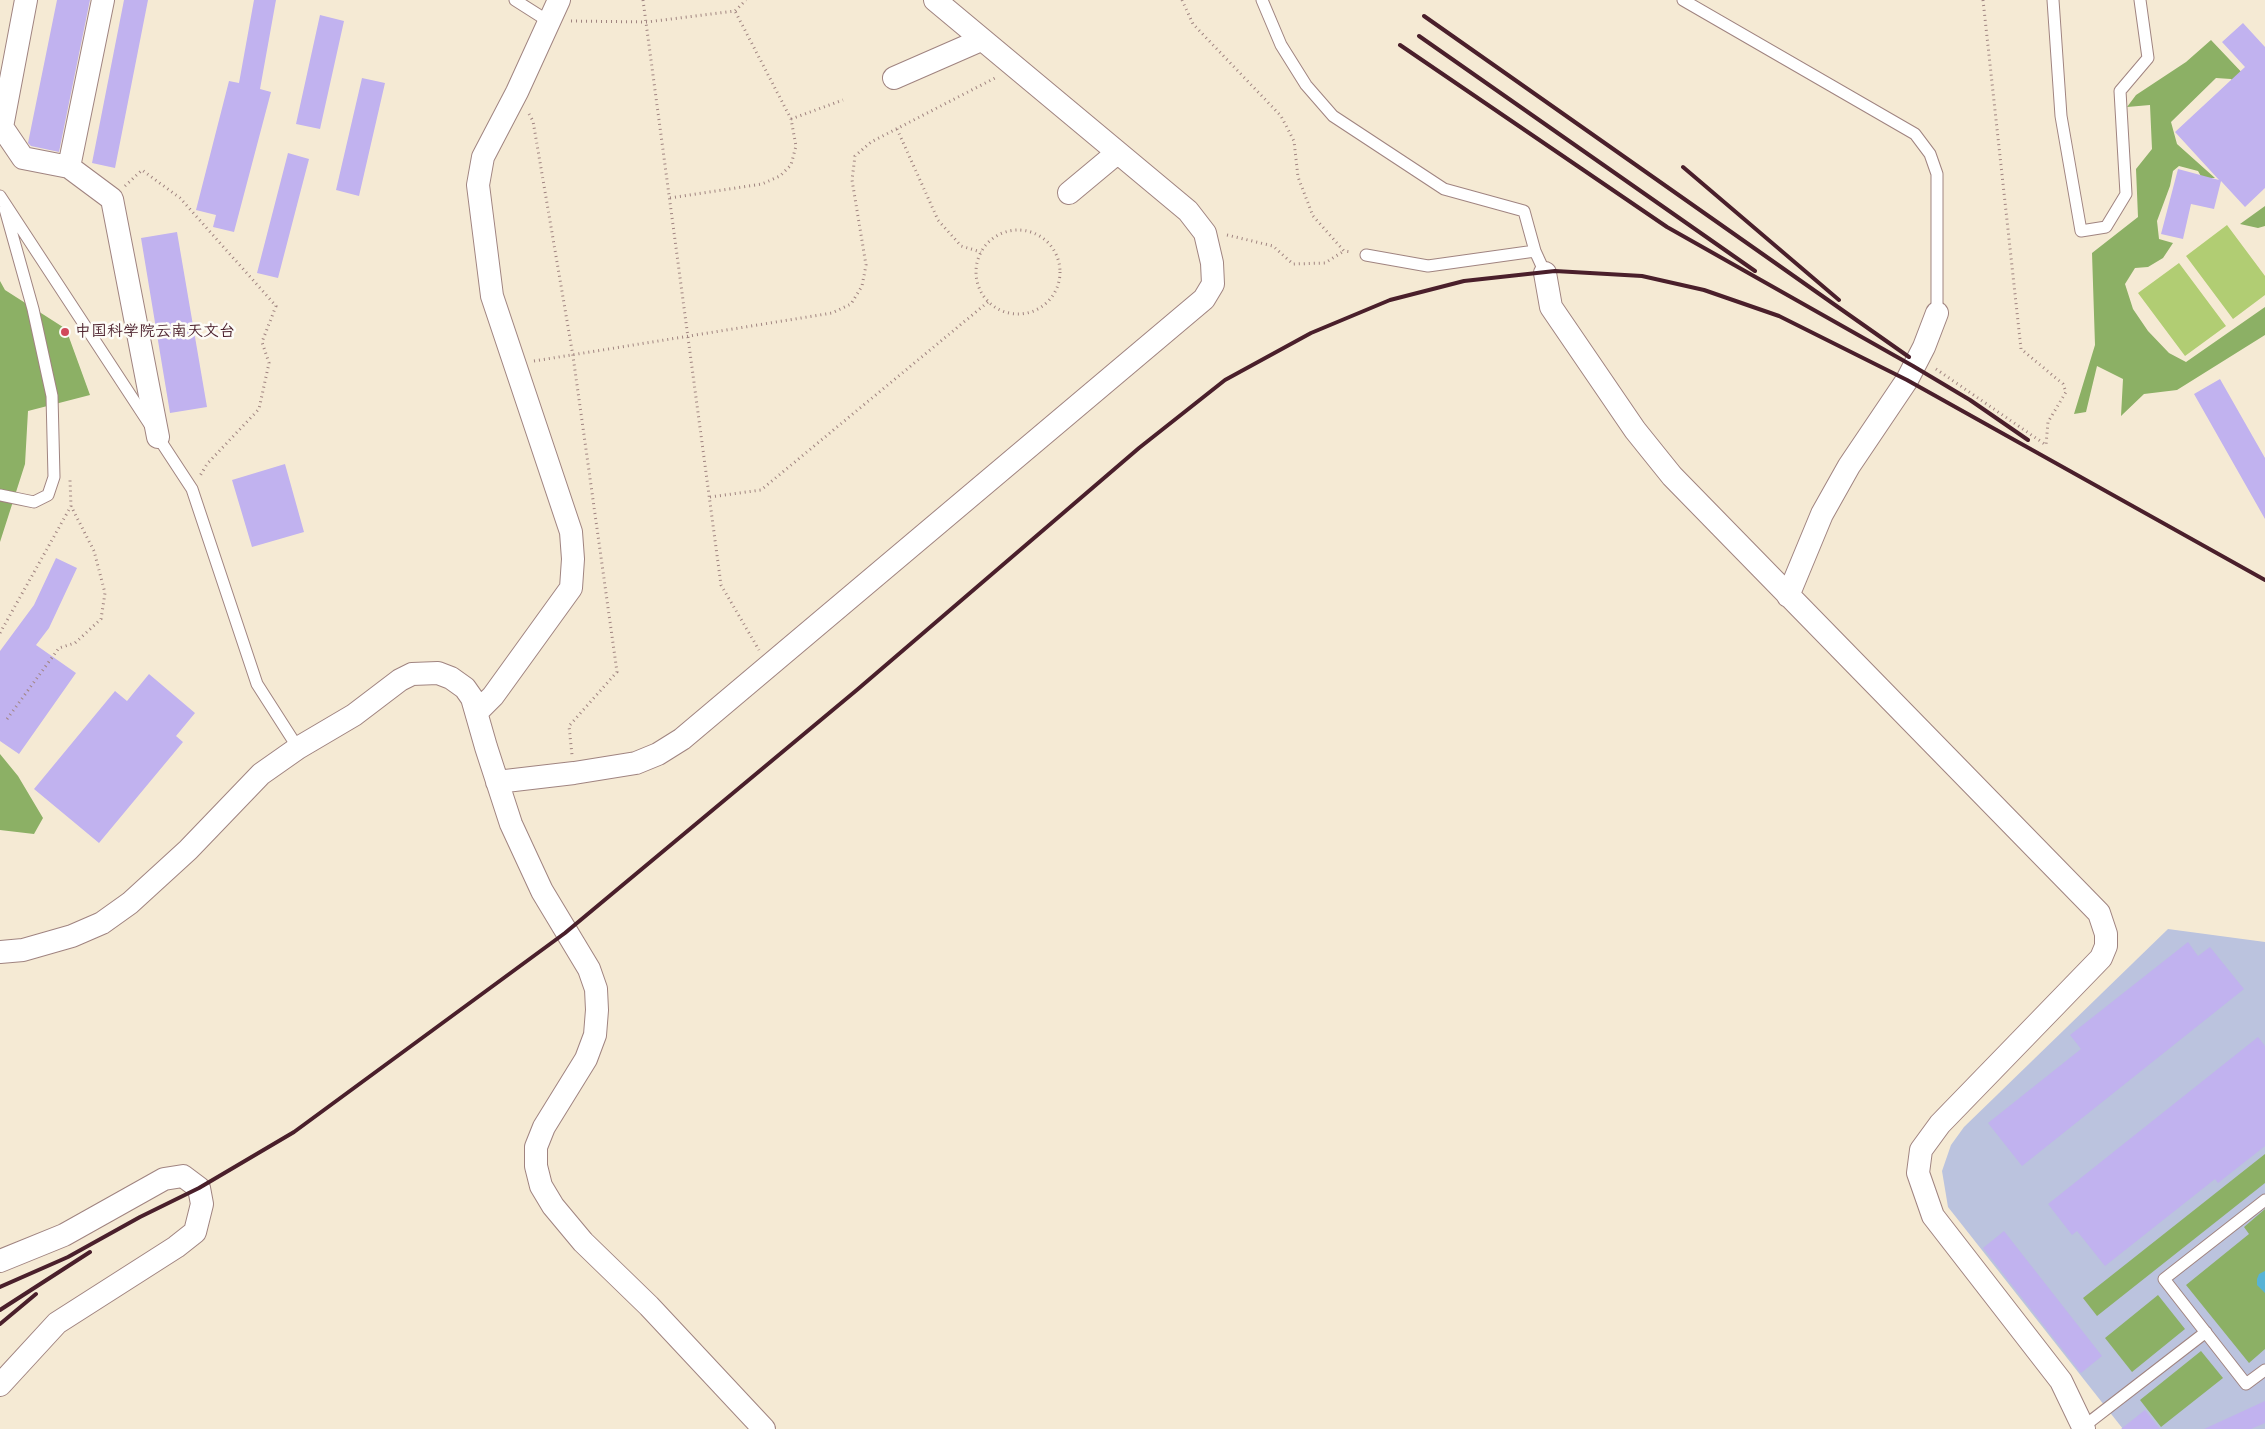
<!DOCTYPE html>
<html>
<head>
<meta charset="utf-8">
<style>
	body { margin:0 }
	canvas { display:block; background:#f5ead4 }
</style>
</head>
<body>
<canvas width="2265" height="1429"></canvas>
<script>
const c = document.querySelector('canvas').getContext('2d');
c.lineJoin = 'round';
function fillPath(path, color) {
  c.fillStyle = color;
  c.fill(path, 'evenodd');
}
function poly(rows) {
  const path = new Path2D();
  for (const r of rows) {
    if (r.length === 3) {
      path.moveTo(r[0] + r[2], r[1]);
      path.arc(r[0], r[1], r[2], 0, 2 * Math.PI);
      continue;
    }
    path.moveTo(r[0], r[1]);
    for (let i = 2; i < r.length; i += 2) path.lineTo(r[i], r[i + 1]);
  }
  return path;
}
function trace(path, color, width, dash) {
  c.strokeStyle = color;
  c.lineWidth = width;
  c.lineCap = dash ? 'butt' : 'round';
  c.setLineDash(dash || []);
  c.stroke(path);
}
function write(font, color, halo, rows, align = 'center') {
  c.font = font + ' "Patrick Hand","LXGW WenKai TC",sans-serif';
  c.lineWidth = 5;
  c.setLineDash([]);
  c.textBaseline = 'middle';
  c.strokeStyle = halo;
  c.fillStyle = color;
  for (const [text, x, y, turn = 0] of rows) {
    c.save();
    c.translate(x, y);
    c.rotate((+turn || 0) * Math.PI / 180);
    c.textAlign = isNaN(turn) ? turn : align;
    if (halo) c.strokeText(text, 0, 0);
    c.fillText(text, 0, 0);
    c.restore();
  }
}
fillPath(poly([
	[2168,929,2265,942,2265,1429,2123,1429,1948,1207,1942,1171,1951,1145,1964,1127]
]), '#bbc3de');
fillPath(poly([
	[2227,225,2265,276,2265,295,2233,319,2186,256],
	[2179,263,2226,326,2185,356,2138,293]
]), '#b1cd73');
fillPath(poly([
	[2211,40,2265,97,2265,113,2231,79,2216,78,2171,122,2177,144,2215,178,2202,178,2198,171,2179,166,2173,171,2170,186,2157,221,2159,239,2173,243,2163,258,2148,267,2135,268,2125,284,2133,309,2148,331,2169,353,2186,362,2265,307,2265,335,2177,390,2144,394,2121,416,2123,379,2097,366,2086,412,2074,414,2095,345,2092,253,2138,217,2136,169,2152,149,2150,105,2127,107,2136,95,2186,62],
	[2265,206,2265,226,2258,228,2240,224],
	[0,281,5,290,66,329,90,395,28,411,25,464,0,542],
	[0,754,18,776,43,818,34,834,0,830],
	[2265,1154,2265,1183,2097,1316,2083,1298],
	[2265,1209,2265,1349,2249,1363,2186,1285,2249,1234,2244,1227],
	[2158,1295,2185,1329,2132,1372,2105,1338],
	[2201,1351,2223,1378,2161,1427,2140,1400]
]), '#8cb065');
fillPath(poly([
	[2265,1271,2265,1293,2257,1285,2257,1279,2259,1274]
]), '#57b3d5');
fillPath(poly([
	[57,0,90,0,59,152,31,146,28,143],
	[124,0,148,0,115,168,92,163],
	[254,0,276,0,260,89,271,92,234,232,213,227,216,215,196,210,229,81,239,83],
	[320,15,344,21,320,129,296,124],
	[2243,23,2265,47,2265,188,2245,207,2221,181,2214,209,2191,204,2183,239,2161,234,2178,169,2219,180,2175,132,2245,67,2222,42],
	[362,78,385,83,359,196,336,190],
	[288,153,309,159,278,278,257,273],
	[177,232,207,407,170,413,141,238],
	[2220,379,2265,458,2265,519,2194,394],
	[285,464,304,532,252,547,232,480],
	[56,558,77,568,49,628,36,645,76,673,19,754,0,741,0,651,34,605],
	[149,674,195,713,176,736,183,742,99,843,34,789,115,691,127,701],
	[2188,942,2198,956,2210,947,2244,989,2022,1166,1988,1123,2081,1049,2070,1035],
	[2258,1037,2265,1046,2265,1146,2218,1183,2215,1179,2105,1266,2077,1231,2072,1235,2048,1204],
	[2004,1231,2102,1356,2081,1373,1983,1248],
	[2265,1401,2265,1423,2251,1429,2204,1429],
	[2145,1410,2160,1429,2121,1429]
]), '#c1b2ef');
const lane = poly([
	[515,0,548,21],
	[1262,0,1281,45,1306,85,1333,116,1444,189,1524,211,1535,251],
	[1683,0,1915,134,1930,154,1937,174,1937,313],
	[2053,0,2061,116,2081,231,2106,227,2126,194,2120,91,2148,58,2140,0],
	[0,196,192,489,257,684,298,748],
	[1366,255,1428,266,1535,251,1545,273],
	[0,495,34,502,48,495,54,477,52,396,33,309,5,209],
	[2265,1200,2164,1279,2246,1384,2265,1370],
	[2083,1427,2206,1332]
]);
const street = poly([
	[26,0,2,127,23,158,69,167,112,199,158,437],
	[894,78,981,40],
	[69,167,103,0],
	[1069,193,1117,153],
	[1545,273,1551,307,1635,430,1672,476,2099,913,2106,934,2106,946,2101,958,1940,1124,1921,1150,1918,1173,1933,1216,2061,1381,2084,1429],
	[1788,596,1822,514,1849,466,1907,380,1924,347,1937,313],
	[477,712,493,696,571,588,573,559,571,532,492,296,478,185,483,157,517,92,559,0],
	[497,782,574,773,636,763,658,754,682,739,1204,299,1213,284,1212,263,1205,233,1188,211,935,0],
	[0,952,23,950,72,936,102,923,130,903,188,850,261,774,298,748,354,715,400,680,412,674,438,673,451,678,465,688,472,698,486,747,511,824,542,891,589,969,596,989,597,1010,595,1035,586,1059,544,1127,536,1147,536,1166,541,1186,553,1206,583,1242,649,1306,764,1429],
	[0,1261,64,1235,164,1179,183,1176,199,1188,202,1204,195,1232,176,1247,57,1323,0,1385]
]);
trace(lane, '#a08480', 13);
trace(street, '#a08480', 24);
trace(poly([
	[643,0,721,585,759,650],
	[1182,0,1193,24,1281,116,1294,141,1298,177,1313,216,1344,251,1352,252],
	[1983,0,2021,349,2063,384,2066,392,2048,422,2046,445],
	[571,21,647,22,735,11,746,0],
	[529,114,533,121,573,356,617,672,569,726,572,755],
	[791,119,843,100],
	[897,129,938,220,961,246,981,252],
	[125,186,142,170,180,198,276,306,262,342,269,363,259,409,207,464,200,476],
	[670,198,762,184,780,176,791,165,796,146,791,119,735,11],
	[1018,272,42],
	[1227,235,1273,246,1293,264,1325,263,1344,251],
	[534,361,832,313,851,304,862,286,866,265,852,180,855,156,871,142,997,77],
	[1936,369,2046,445],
	[710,497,761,490,988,302],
	[0,633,71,506,70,480],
	[7,719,59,648,75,643,101,619,105,593,94,551,71,506]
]), '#a08480', 3, [1, 4]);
trace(lane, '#fff', 11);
trace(street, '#fff', 22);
trace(poly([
	[1424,16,1909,357],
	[1419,36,1755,271],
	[1400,45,1667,227,1913,366,1970,400,2028,440],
	[1683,167,1839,300],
	[0,1287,68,1257,140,1217,199,1188,294,1132,565,933,858,689,1139,448,1225,380,1311,333,1390,300,1464,281,1555,271,1642,276,1704,290,1779,316,1907,380,2265,580],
	[0,1310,90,1252],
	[0,1324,36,1294]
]), '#4a1f2b', 4);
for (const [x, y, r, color] of [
	[65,332,5,"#d1495b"]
]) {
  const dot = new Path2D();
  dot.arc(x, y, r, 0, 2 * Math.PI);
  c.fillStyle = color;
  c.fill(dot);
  trace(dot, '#fdfcf7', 2);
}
write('16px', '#4a1f2b', '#fdfcf7', [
	["中国科学院云南天文台",75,332]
], 'left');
</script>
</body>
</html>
